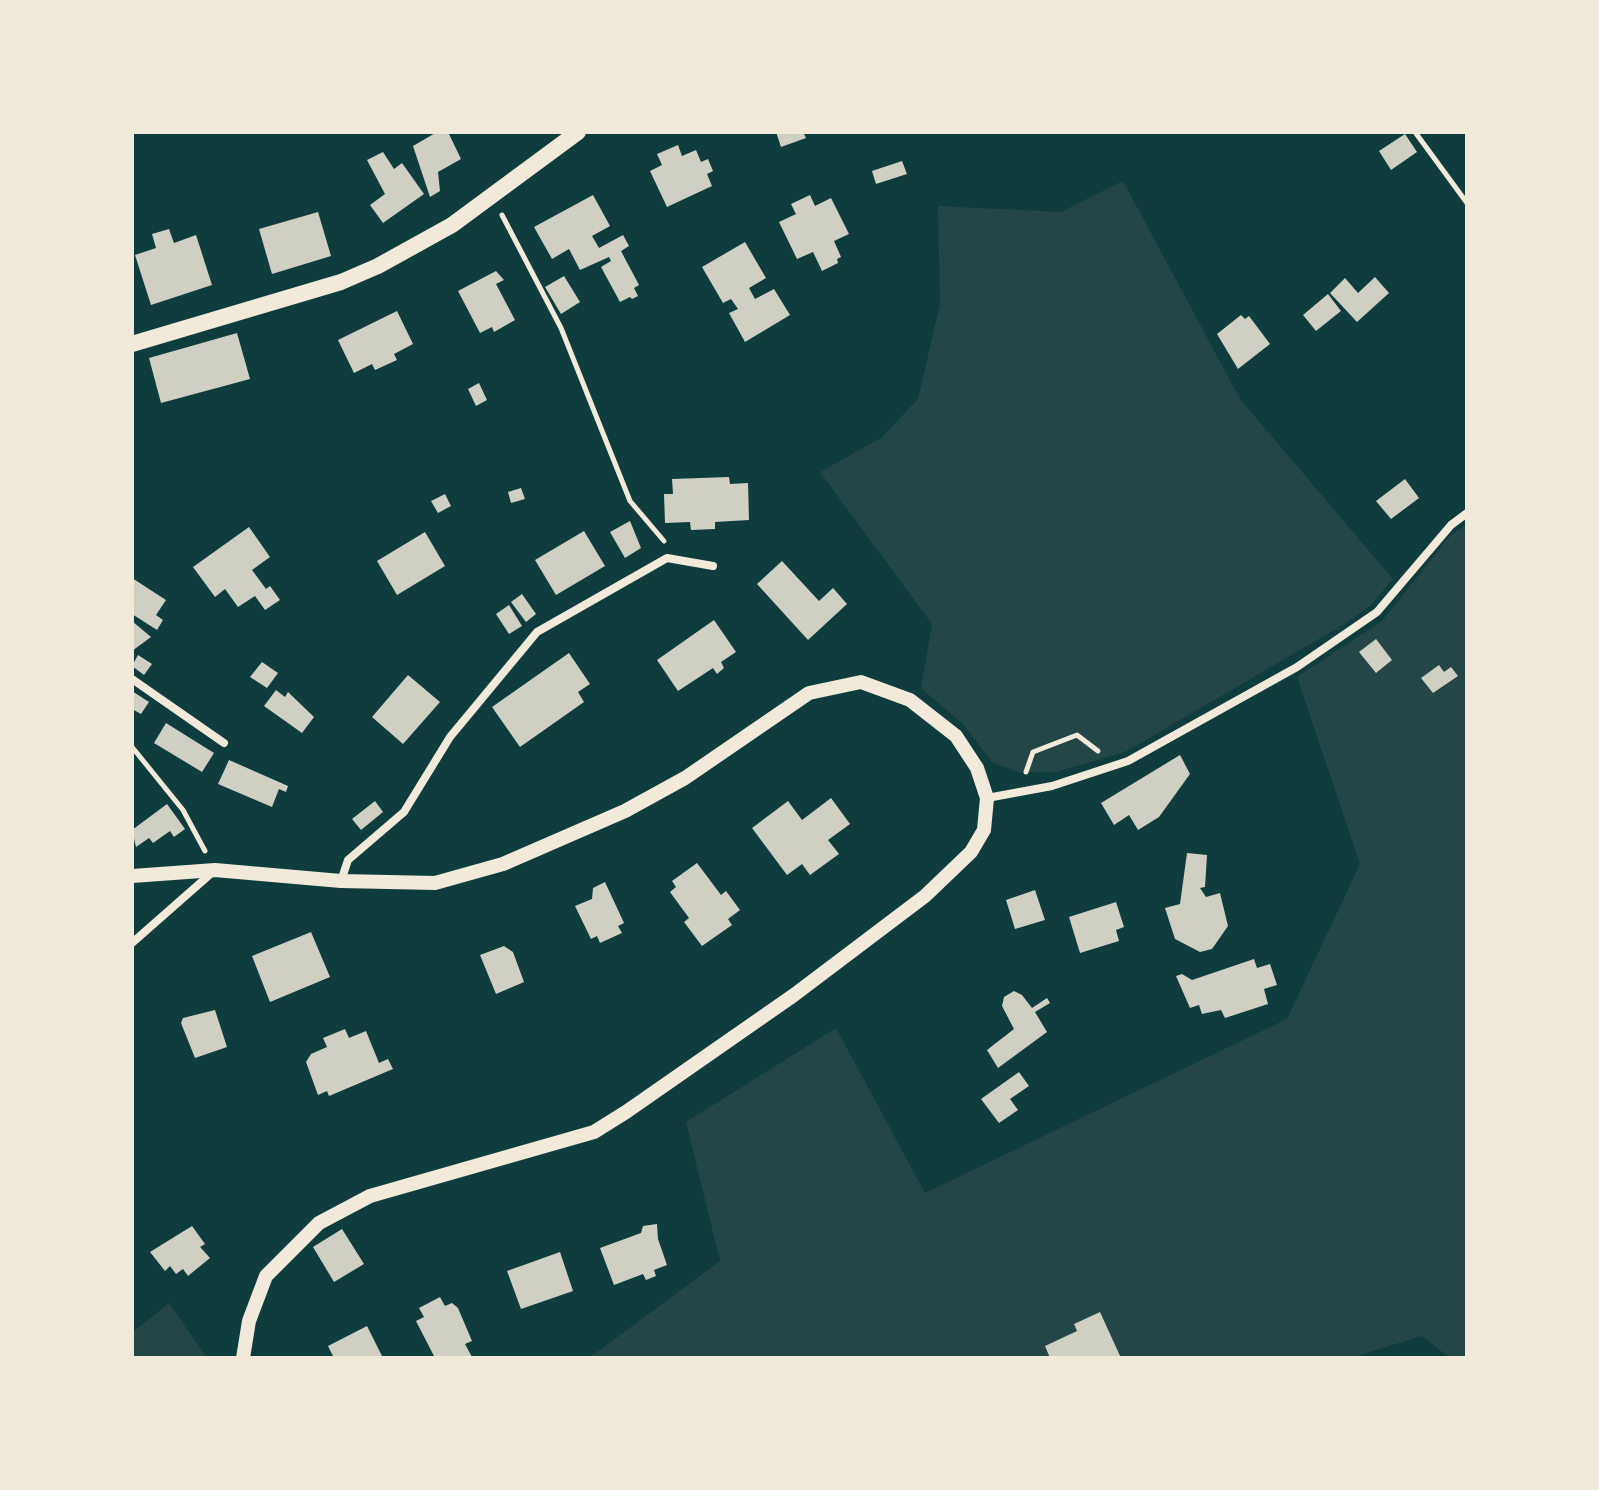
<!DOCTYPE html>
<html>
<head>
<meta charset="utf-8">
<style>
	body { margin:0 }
	#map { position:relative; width:1599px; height:1490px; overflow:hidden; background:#0f3d3e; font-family:"IBM Plex Sans",sans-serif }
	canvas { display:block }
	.frame { position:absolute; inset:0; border:134px solid #f1e9da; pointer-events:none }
</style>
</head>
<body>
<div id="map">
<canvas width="1599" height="1490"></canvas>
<div class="frame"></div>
</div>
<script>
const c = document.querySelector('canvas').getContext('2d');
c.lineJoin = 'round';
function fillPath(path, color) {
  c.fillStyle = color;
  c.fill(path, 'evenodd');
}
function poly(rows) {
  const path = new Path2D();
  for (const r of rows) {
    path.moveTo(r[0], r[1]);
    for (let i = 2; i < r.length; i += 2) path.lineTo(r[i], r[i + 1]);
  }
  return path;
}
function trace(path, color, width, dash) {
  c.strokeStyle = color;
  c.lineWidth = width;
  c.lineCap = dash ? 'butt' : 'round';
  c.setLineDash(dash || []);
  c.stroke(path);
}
fillPath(poly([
	[1123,181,1240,399,1393,579,1371,605,1343,625,1125,752,1056,772,1018,772,992,762,963,724,921,688,932,624,820,472,881,438,918,399,940,304,938,206,1061,212],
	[1467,524,1467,1358,1450,1358,1422,1336,1350,1358,589,1358,720,1261,686,1122,836,1028,925,1193,1287,1019,1360,864,1297,677,1382,621,1450,536],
	[169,1303,207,1358,132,1358,132,1333]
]), '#244646');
fillPath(poly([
	[437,132,448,132,461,159,438,172,440,191,430,197,413,146],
	[776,132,803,132,806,138,781,147],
	[1405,134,1417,152,1391,170,1379,151],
	[678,145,682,156,696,150,701,162,708,159,713,171,707,174,712,186,667,207,650,171,662,165,657,154],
	[383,152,394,169,402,163,424,194,383,223,370,205,385,194,367,160],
	[902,161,907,174,876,184,872,171],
	[593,195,610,226,592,236,599,248,623,235,629,246,621,251,639,285,634,288,638,296,632,299,630,297,620,302,601,267,611,261,609,257,580,270,569,249,552,259,534,227],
	[810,195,815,206,831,198,849,234,834,241,841,257,837,259,838,263,822,271,813,252,797,259,779,222,796,214,791,204],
	[318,212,331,256,272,274,259,229],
	[169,229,174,243,196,235,212,285,151,305,135,255,156,248,152,234],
	[745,242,766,278,749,288,755,299,774,289,790,315,745,342,729,313,738,309,731,299,723,303,702,267],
	[496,271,504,280,496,284,515,320,494,332,492,327,480,333,458,291],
	[564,276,580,302,561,314,545,287],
	[1375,277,1389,293,1357,322,1330,293,1345,278,1358,293],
	[1328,294,1341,311,1316,331,1303,315],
	[397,311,413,344,394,354,397,360,375,370,372,364,354,373,338,340],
	[1241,315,1245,319,1249,316,1270,344,1238,369,1217,334],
	[237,333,250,379,161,403,149,358],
	[479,383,487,400,476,406,468,389],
	[729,477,730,484,748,483,749,520,715,522,715,529,691,530,690,522,665,523,664,494,673,494,672,479],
	[1405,479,1419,498,1391,519,1376,501],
	[521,488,525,499,511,503,508,492],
	[445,494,451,506,438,513,431,501],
	[630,521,641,548,625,558,610,532],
	[249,527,270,557,252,570,266,589,270,586,280,600,265,610,255,596,238,607,225,589,215,597,193,567],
	[584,531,605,566,556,595,535,560],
	[425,532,445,566,397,595,377,561],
	[782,561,819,601,833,588,847,604,808,640,757,584],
	[132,578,166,600,156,615,163,620,157,630,132,614],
	[522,594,536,614,526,622,511,602],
	[509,605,522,626,509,634,496,614],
	[714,620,736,652,721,662,724,668,717,674,713,668,678,691,657,660],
	[132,621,151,637,132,651],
	[1376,639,1392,660,1376,673,1359,652],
	[569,653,590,684,578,692,584,702,520,747,492,707],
	[138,655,152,664,144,675,132,666],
	[262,662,278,673,267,688,250,677],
	[1439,665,1444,672,1451,667,1458,676,1433,693,1421,678],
	[408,675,440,702,403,744,372,717],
	[276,690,285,697,288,692,314,717,302,733,264,706],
	[132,691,149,702,141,714,132,709],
	[166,723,214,753,202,772,154,743],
	[1180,755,1190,774,1159,817,1138,830,1129,815,1114,825,1101,803],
	[229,760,288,786,286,792,279,789,272,807,218,784],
	[831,798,850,824,828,840,839,854,810,875,802,864,787,875,752,828,788,801,802,820],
	[375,801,383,812,361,830,352,819],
	[167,804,185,829,174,837,170,831,153,843,149,838,136,847,132,830],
	[1187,853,1207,855,1205,887,1200,888,1206,897,1220,893,1228,926,1212,949,1200,952,1175,939,1165,908,1180,904],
	[697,863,721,895,726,891,740,910,728,919,732,925,702,946,684,922,689,918,670,892,676,887,672,881],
	[605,882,624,923,618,926,622,933,600,943,597,936,591,939,575,906,592,899,593,888],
	[1035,890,1045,920,1015,929,1006,900],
	[1116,902,1124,927,1116,930,1119,941,1080,953,1069,917],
	[311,932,330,977,270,1002,252,956],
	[504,946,513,952,524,982,496,994,480,955],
	[1254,959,1257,968,1270,964,1277,985,1264,989,1268,1004,1225,1018,1221,1010,1202,1014,1199,1005,1190,1008,1176,976,1182,974,1192,980],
	[1014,991,1022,995,1032,1008,1047,998,1050,1003,1035,1012,1047,1032,998,1068,987,1050,1014,1029,1002,1006,1004,997],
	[215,1010,227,1047,195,1058,181,1023,183,1018],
	[345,1029,349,1038,366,1031,379,1063,388,1059,393,1069,329,1096,327,1091,318,1095,306,1062,311,1054,327,1047,323,1038],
	[1019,1072,1029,1086,1010,1099,1018,1110,999,1123,981,1099],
	[657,1224,658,1239,667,1265,654,1270,656,1276,646,1280,643,1274,614,1285,600,1248,641,1233,643,1226],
	[192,1226,205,1244,200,1247,210,1258,188,1276,183,1269,176,1274,170,1266,165,1271,150,1252],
	[342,1229,364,1264,334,1282,313,1247],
	[560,1252,573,1291,521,1309,507,1271],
	[440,1297,445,1306,452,1303,458,1308,472,1341,465,1344,472,1357,435,1358,416,1321,424,1317,419,1308],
	[1100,1312,1121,1358,1050,1358,1045,1346,1077,1331,1074,1324],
	[367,1326,383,1358,334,1358,328,1346]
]), '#cfcfc3');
trace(poly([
	[1415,132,1467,203],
	[502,215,561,328,630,501,664,541],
	[132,747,183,810,205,851],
	[1026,772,1033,752,1077,735,1098,751]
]), '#f1e9da', 5);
trace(poly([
	[132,679,224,743],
	[987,798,1052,786,1128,761,1297,667,1377,612,1451,525,1467,513],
	[341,881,348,860,404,812,450,737,537,632,667,558,713,566],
	[132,943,215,870]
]), '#f1e9da', 8);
trace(poly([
	[132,876,215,870,341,881,435,883,503,864,625,811,685,778,809,693,861,682,910,700,956,736,977,768,987,798,984,830,971,852,925,896,794,995,626,1112,594,1132,370,1196,319,1223,266,1276,249,1321,243,1358]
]), '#f1e9da', 14);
trace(poly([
	[132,344,341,282,378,266,452,225,578,132]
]), '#f1e9da', 16);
</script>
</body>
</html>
